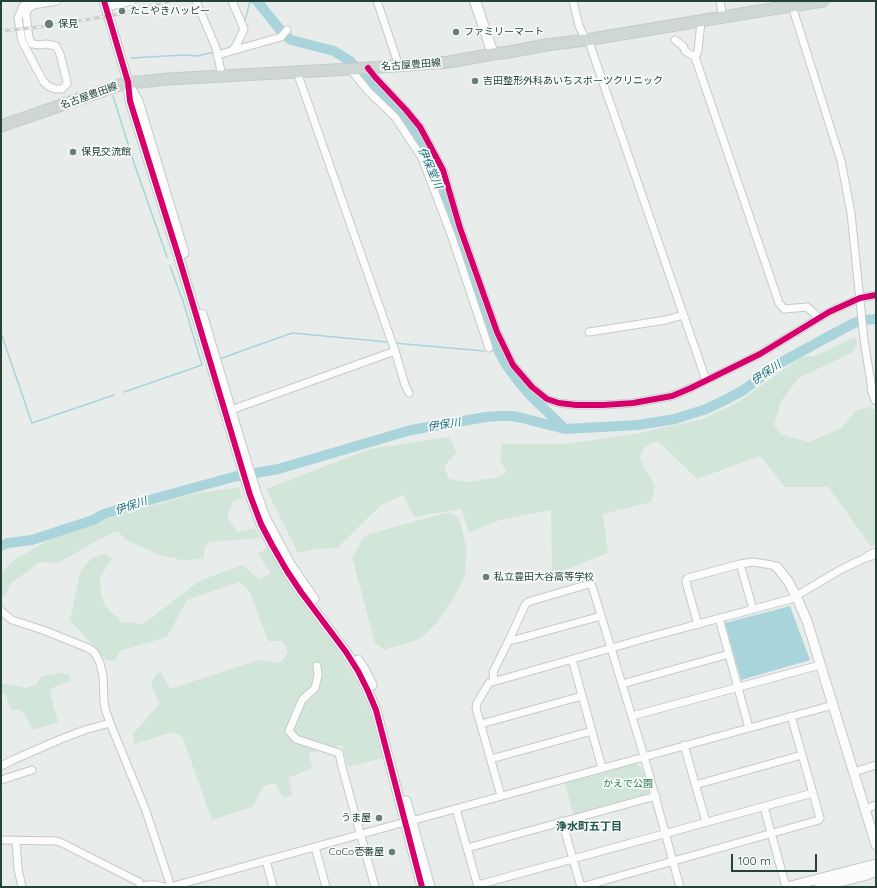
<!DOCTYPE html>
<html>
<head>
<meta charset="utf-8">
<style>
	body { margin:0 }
	#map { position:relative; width:877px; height:888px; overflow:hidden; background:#e8edeb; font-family:Quicksand,sans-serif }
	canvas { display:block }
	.frame { position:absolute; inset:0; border:2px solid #24423a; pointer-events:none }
	.scale { position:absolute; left:731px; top:854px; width:86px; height:18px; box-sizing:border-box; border:2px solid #24423a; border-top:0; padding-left:5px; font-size:12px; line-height:14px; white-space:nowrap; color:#24423a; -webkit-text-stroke:3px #f7fbf9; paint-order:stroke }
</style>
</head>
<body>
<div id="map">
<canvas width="877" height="888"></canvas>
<div class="frame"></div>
<div class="scale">100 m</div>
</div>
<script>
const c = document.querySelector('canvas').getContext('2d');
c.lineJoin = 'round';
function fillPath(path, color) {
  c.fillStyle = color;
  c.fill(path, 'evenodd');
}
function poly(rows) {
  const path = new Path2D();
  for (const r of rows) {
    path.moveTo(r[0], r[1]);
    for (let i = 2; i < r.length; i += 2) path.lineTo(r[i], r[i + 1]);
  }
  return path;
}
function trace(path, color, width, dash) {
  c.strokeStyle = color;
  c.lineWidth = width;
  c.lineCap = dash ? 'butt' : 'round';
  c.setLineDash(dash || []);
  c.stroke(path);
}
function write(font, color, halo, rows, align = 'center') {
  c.font = font + ' Quicksand,"Noto Sans JP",sans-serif';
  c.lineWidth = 3.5;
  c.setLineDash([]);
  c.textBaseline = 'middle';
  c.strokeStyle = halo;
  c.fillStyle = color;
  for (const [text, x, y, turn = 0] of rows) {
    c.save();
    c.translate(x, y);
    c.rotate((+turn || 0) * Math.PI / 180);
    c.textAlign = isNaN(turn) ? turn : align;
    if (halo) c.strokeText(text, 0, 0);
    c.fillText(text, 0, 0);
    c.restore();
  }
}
fillPath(poly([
	[855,337,857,344,853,352,799,378,781,401,774,425,782,435,809,442,841,428,857,410,871,407,876,411,876,545,871,546,828,487,785,487,760,456,697,479,658,441,645,446,640,458,644,468,655,485,651,502,603,514,608,553,552,575,551,510,500,520,469,532,461,509,414,517,403,495,380,506,337,548,315,549,298,553,266,489,370,449,449,437,457,452,444,466,449,479,468,482,498,477,507,472,500,461,502,444,565,444,636,434,703,419,737,403,801,357,815,356],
	[238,487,243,498,231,502,232,505,227,516,237,532,255,528,260,538,210,542,204,548,204,559,182,560,162,556,126,540,118,531,100,539,58,563,40,562,10,584,5,596,1,594,1,573,14,560,58,535,117,516,189,495],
	[449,512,459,518,467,549,465,575,455,596,438,622,420,639,384,650,375,643,352,557,364,537,369,534],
	[267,548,291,587,338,651,356,680,369,709,383,758,348,767,342,745,309,753,312,768,289,778,292,794,284,799,275,783,264,786,252,807,212,820,182,736,173,732,134,744,133,734,159,704,151,683,155,675,161,672,170,689,258,660,280,663,288,653,283,641,268,641,250,592,240,582,187,600,167,637,120,651,115,661,106,660,70,620,80,572,92,558,106,553,112,559,100,577,101,594,106,607,122,622,143,624,199,581,242,565,259,579,271,574,258,554],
	[57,673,69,674,70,681,52,688,50,694,58,722,33,730,24,714,20,710,12,710,8,703,6,694,1,695,1,683,25,688,36,685,41,677],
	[636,763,641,767,650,796,574,817,565,783]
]), '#d1e6d8');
fillPath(poly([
	[790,606,810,660,741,680,725,623]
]), '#a9d4db');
trace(poly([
	[244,22,247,14,249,4,253,1],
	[220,51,231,47],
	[131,58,183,55,197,56,214,52],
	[113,96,134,163,167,257],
	[1,333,32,423,114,395],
	[394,343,484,351],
	[219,359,292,333,388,342],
	[124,392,202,365,183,301,170,266]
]), '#a9d4db', 1.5);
trace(poly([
	[257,1,282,32,291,40,334,51,350,61,371,86,379,92,388,100,410,126,425,150,433,169,467,270,497,348,507,366,518,381,530,395,564,428],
	[1,546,8,543,32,540,93,520,104,514,153,499,233,477,278,469,411,430,486,417,502,416,512,416,522,418,565,429,638,425,675,419,706,409,727,399,742,391,782,362,824,339,854,323,863,320,876,319]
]), '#a9d4db', 10);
const minor = poly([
	[30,1,23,6,18,18,22,41,43,81,48,86,55,89,62,89,67,84,67,82,60,54,56,46,46,44,40,45,32,44,29,38,26,14,28,9,33,5,57,1],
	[196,1,216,48,222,76],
	[232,1,244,29,237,44,233,50],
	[377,1,399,66],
	[573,1,579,26,586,40],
	[720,1,723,17],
	[792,6,841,161,851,213,864,340,872,389],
	[106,7,132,1],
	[701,21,698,51,695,57,779,303,784,309,807,307,815,314,818,319],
	[588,39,706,380],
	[675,40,683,46,685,51,695,57],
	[217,55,281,37,287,30],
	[368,68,375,77,406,110,420,127,427,140,443,170,460,228,497,332,513,365,532,387,547,399,559,403,576,405,603,405,633,403,672,396,691,388,760,354,829,312,860,298,876,295],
	[350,69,369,92,395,117,422,158,452,237,489,348],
	[297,72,395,351,405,385,409,393],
	[589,332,666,320,683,315],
	[231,410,395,351],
	[740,564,753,562,772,565,777,567],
	[1,611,12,620,43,630,88,648,94,652,97,657,100,663,103,676,104,701,105,708,110,723,146,811,171,887],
	[719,618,749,728],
	[698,625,686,582,686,580,688,578,740,564,753,609],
	[509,640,514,640,601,616],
	[572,659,602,768],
	[317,666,318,675,315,688,302,700,289,731,296,739,339,753,342,767,375,887],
	[494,681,493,672,509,640,525,605,528,602,531,601,589,584,592,586,644,756,680,887],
	[622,684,729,654],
	[632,716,820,665],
	[481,724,582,696],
	[684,745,706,822],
	[491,759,592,731],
	[1,766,15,759,61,739,85,730,110,723],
	[854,772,876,765],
	[1,780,32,770],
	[695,785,802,755],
	[501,796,476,708,477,703,489,683,650,637,791,599,840,570,869,556],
	[764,807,786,887],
	[456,809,478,887],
	[865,809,876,805],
	[411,821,833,705],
	[562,821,581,887],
	[1,840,56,841,62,843,139,882,141,887],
	[16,840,18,869,22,887],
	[315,847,326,887],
	[467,848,656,796],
	[266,860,273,887],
	[478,885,813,793],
	[140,887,147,885,156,885,164,887],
	[170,887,405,822],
	[581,887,819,820,820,818,791,716]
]);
const tertiary = poly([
	[104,1,128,82,130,101,179,258,250,495,261,524,272,545,287,571,301,592,346,652,358,671,368,691,376,710,422,887],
	[130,87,138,101,184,253],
	[202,314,244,454,256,492,265,517,275,536,290,564,314,599],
	[872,389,876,400],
	[869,556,876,553],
	[777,567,788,581,796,596,807,621,876,845],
	[358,660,365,671,372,685],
	[406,801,430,887],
	[787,887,876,864],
	[819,887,867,875,876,871]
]);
const secondary = poly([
	[475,1,493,54]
]);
const primary = poly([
	[1,126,128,82,141,82,168,79,368,68,449,62,493,54,509,52,546,45,586,40,753,12,823,1]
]);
trace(minor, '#c5cac8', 9);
trace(tertiary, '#c5cac8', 11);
trace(secondary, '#c3cbc8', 12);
trace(primary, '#c3ccc9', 13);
trace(minor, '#fcfcfc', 7);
trace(tertiary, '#fcfcfc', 9);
trace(secondary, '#fcfcfc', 10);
trace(primary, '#cfd7d5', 11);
const rail = poly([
	[1,31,48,26,126,13,170,1]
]);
trace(rail, '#c9cdcc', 3);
trace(rail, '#f7fbf9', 1.5, [4.5]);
trace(poly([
	[104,1,128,82,130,101,179,258,250,495,261,524,272,545,287,571,301,592,346,652,358,671,368,691,376,710,422,887],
	[368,68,375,77,406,110,420,127,427,140,443,170,460,228,497,332,513,365,532,387,547,399,559,403,576,405,603,405,633,403,672,396,691,388,760,354,829,312,860,298,876,295]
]), '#d6006c', 6);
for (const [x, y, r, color] of [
	[122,11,4,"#697e78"],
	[49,24,5,"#697e78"],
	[456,32,4,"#697e78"],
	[475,81,4,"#697e78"],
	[73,152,4,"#697e78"],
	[486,577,4,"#697e78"],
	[379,818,4,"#697e78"],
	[392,852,4,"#697e78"]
]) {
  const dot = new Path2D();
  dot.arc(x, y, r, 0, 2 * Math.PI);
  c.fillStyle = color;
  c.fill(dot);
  trace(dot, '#f7fbf9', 1.5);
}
write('10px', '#24423a', '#f7fbf9', [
	["たこやきハッピー",130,11],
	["保見",58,24],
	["ファミリーマート",464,32],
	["吉田整形外科あいちスポーツクリニック",483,81],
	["保見交流館",81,152],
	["私立豊田大谷高等学校",494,577],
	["うま屋",371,818,"right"],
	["CoCo壱番屋",384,852,"right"]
], 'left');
write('10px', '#24423a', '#f7fbf9', [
	["名古屋豊田線",411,65,-4],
	["名古屋豊田線",89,96,-20]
]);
write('10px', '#2d7a4b', '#f7fbf9', [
	["かえで公園",628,784]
]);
write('italic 11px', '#1c6f80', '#f7fbf9', [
	["伊保堂川",430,168,66],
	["伊保川",766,373,-34],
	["伊保川",444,425,-9],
	["伊保川",131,506,-19]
]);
write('bold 11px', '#1f5548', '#f7fbf9', [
	["浄水町五丁目",589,827]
]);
</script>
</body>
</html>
